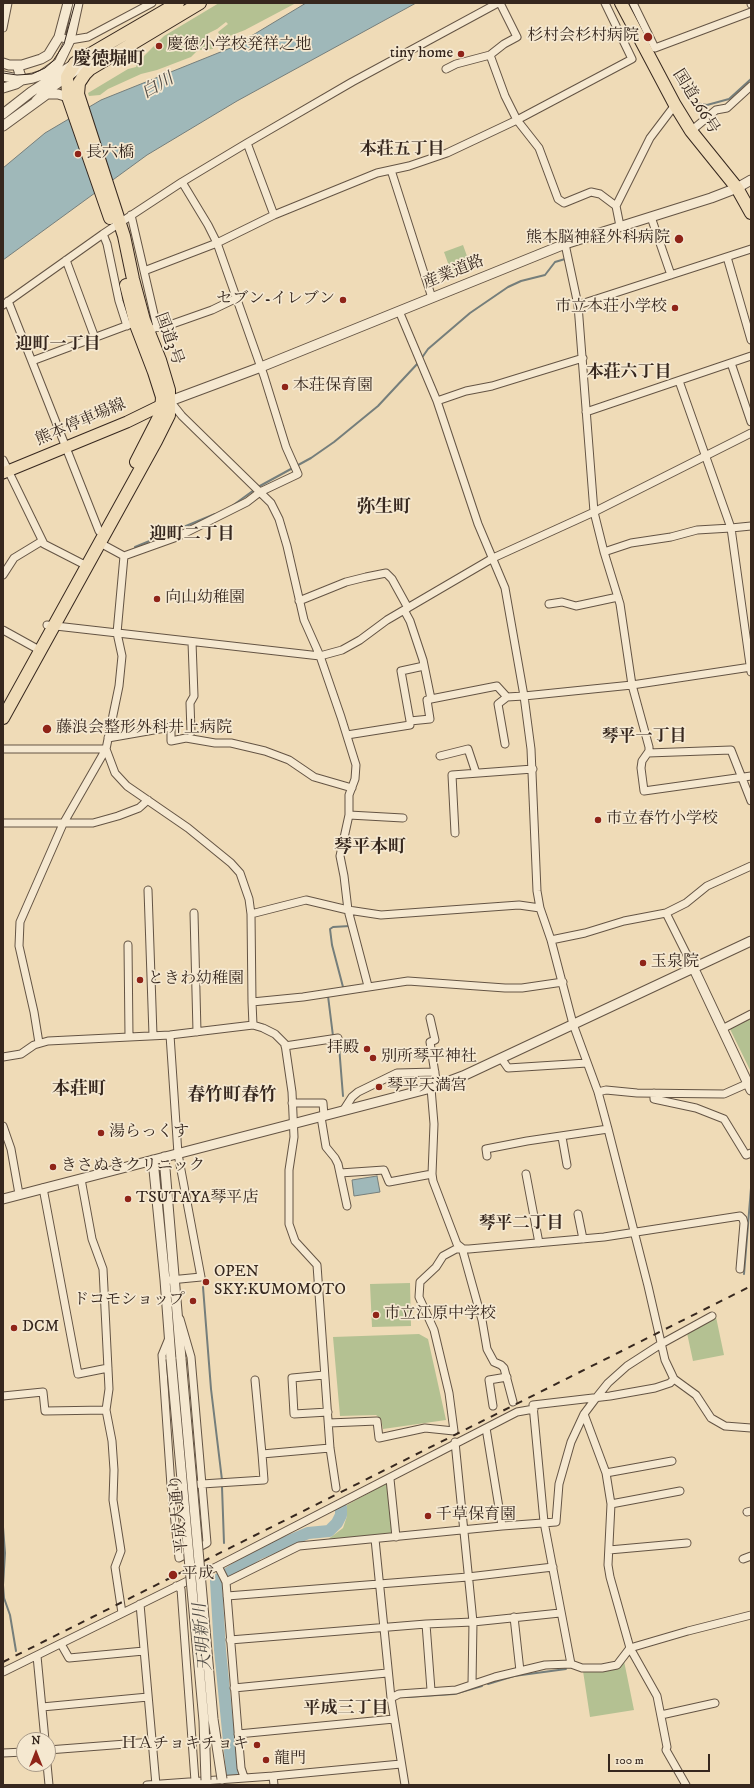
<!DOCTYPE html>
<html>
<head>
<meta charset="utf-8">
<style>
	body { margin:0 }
	#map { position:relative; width:754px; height:1788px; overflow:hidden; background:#efdbb7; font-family:"IM FELL DW Pica",serif }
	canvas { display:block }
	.frame { position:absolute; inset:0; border:4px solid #36271e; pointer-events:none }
	.north { position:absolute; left:16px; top:1732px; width:40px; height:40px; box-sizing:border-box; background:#f5e8d0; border:1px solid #a99b89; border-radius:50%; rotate:0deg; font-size:11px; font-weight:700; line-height:16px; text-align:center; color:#36271e }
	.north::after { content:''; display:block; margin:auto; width:14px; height:18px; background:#8f2418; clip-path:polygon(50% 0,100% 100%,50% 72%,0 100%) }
	.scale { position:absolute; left:608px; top:1754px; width:102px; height:18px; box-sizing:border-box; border:2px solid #36271e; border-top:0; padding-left:5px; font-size:12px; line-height:14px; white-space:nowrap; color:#36271e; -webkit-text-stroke:3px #f5e8d0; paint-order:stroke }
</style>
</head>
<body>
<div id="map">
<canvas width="754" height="1788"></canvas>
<div class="frame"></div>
<div class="north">N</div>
<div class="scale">100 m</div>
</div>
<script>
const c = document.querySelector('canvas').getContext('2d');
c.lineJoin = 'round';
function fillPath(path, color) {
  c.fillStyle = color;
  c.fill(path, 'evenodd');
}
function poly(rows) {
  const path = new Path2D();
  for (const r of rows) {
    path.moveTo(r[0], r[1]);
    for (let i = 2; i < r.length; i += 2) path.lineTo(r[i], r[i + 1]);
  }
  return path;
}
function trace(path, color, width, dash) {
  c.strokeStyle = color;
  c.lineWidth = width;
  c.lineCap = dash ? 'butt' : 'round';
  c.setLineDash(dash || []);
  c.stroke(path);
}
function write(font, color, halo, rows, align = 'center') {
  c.font = font + ' "IM FELL DW Pica","Noto Serif JP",serif';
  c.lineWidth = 3.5;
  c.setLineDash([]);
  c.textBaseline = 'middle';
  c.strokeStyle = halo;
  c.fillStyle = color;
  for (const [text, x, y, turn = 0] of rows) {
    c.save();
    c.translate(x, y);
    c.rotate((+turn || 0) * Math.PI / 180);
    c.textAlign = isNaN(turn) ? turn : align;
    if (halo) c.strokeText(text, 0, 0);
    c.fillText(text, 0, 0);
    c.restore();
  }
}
fillPath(poly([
	[219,3,296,3,245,30,222,39,218,32,228,24,226,22,217,29,207,34,213,49,198,50,191,57,157,70,141,74,108,89,100,95,89,96,88,93,128,69,136,67,138,62,164,36],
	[463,245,472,270,453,277,444,252],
	[751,1018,751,1072,730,1029],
	[410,1283,411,1326,372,1327,370,1284],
	[716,1317,724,1355,693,1361,687,1333],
	[419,1334,428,1339,446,1420,383,1429,381,1419,376,1415,340,1416,333,1337],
	[387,1483,389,1484,394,1534,327,1540,343,1528,347,1516,347,1505],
	[624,1661,634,1710,590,1717,583,1671,609,1670,620,1667]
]), '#b4c192');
const water = poly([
	[306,3,416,3,237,101,147,155,3,260,3,168,45,133,101,100,233,47,306,3],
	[377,1176,380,1192,354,1196,352,1180,377,1176]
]);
fillPath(water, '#9fb8b9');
trace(water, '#757e7b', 1);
trace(poly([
	[695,103,707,105,729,99,751,79],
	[421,359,428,349,470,313,508,287,521,281,545,275,555,262,565,259],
	[258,487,311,458,334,442,378,406,419,362],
	[232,506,254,490],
	[135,547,215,514],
	[343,987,332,945,330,929,333,927,350,926],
	[328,996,333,1036],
	[336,1041,339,1046,343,1096],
	[744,1274,751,1188],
	[203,1287,211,1389,222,1480],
	[222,1487,224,1543],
	[3,1527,5,1553,3,1585,4,1598,10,1615,16,1651],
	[488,1684,514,1676,566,1669],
	[407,1697,454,1694,482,1686]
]), '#757e7b', 2);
trace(poly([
	[232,1772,220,1650,216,1581,258,1554,308,1533,329,1531,337,1523,341,1515,341,1507]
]), '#9fb8b9', 12);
const minor = poly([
	[500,3,517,37,504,44,490,55,505,96,517,120,539,148,558,199,564,203,591,192,600,194,616,206,620,226],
	[633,3,655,48,751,12],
	[751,3,751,4],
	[3,28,8,3],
	[59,37,70,40,88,37,152,3],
	[446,69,456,64,490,55],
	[691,131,716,110,727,108,751,86],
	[247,143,274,215],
	[391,170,432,298],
	[616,206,650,138,675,105],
	[131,215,157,327,148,331],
	[651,217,671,275],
	[103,234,182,182,247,143,352,82,498,3],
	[565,244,578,305,594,512,604,552,620,604,632,685,649,747,649,751,642,761,641,768,644,791,751,776],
	[727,257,751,340],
	[66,260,95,338],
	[144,271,217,243,274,215,377,173,409,166,447,153,517,120,632,59,605,3],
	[8,301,99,531],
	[3,305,103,234,107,244,119,301,127,326],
	[578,305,751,249],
	[399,311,437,401,478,524,505,588,524,696,531,749,537,891,540,908,551,940,573,1024,598,1092,608,1129,648,1286,665,1360,674,1379,696,1395,711,1418,725,1426,751,1428],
	[157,327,161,328,212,310,237,298],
	[32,361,131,324],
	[731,363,751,422],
	[679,381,731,528,751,672],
	[170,401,182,416,271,503,279,519,287,546,304,620,320,656,341,717,356,765,355,779,349,795,349,815,340,856,344,876,348,910,368,986],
	[437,401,466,391,492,386,583,358],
	[586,412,751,356],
	[3,460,44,544,87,566],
	[100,543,124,556,177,537,247,502,260,492,298,474,286,447,264,376,217,243,208,225,182,182],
	[604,552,631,543,671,537,697,530,731,528,751,526],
	[3,575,14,558,42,541],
	[299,601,346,582,366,577,386,573,392,579,408,608],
	[549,604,562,602,576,606,618,597],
	[404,610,410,621,423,660,431,699,497,686,507,697,524,696,632,685,751,667],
	[47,625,320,656,342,650,360,640,387,620,493,558,594,512,751,433],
	[3,630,41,651],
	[424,666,401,671,410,721,430,719,427,700,431,699],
	[191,732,190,703,194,696,192,642],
	[347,735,410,725,410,721],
	[108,738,171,727,171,741,186,738,215,743,231,743,265,751,289,760,314,777,352,788],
	[505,744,498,704,507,697],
	[3,749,106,749],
	[106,749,115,773,127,786,188,828,231,863,240,873,249,899,251,914,252,1002,253,1025],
	[648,753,731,750,751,801],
	[440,756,468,749,476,773],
	[349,815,403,818],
	[3,823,93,823,118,816,139,808,148,800],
	[455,833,452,775,533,769],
	[148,890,153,1035],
	[194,913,197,1032],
	[666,913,694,969],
	[251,914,306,900,348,910,381,915,519,905,540,908],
	[551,940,585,933,624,921,666,913,686,903,707,886,751,866],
	[128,945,129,1036],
	[252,1002,303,997,408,981,505,988,522,988,563,982],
	[430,1018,435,1040,430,1042,437,1086],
	[722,1029,751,1014],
	[170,1035,178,1154,201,1277,170,1280],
	[39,1043,34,1012,19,946,20,922,63,824,106,749,119,686,122,656,117,633,124,556],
	[285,1046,338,1038],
	[3,1057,21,1054,34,1045,48,1041,170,1035,253,1025,263,1028,275,1034,285,1044,292,1092,294,1137,289,1170,289,1224,295,1241,317,1265,330,1448,336,1488],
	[501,1058,508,1068,587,1063],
	[431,1088,434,1124,432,1174,433,1181,457,1244,462,1248,482,1320,487,1349,494,1362,501,1365,504,1368,513,1402],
	[598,1092,606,1090,637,1093,724,1094,751,1082],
	[654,1093,654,1099,696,1108,724,1119,746,1155,751,1153],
	[292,1103,323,1103,324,1116],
	[343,1111,352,1097,358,1092,397,1073,435,1072],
	[321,1117,326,1147,335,1158,338,1164,347,1206],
	[3,1126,11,1149,19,1194],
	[562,1137,567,1165],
	[487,1156,486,1149,527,1141,608,1129],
	[340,1173,384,1170,389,1182,432,1174],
	[526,1174,539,1243],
	[81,1179,92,1239,103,1269,109,1389,106,1410,112,1441,114,1470,113,1500,121,1551,115,1567,122,1613],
	[43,1188,78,1374,108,1368],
	[578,1214,583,1239],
	[169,1338,162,1355,171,1486,179,1558,207,1543,191,1357,180,1319],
	[324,1375,292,1378,294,1414,328,1412],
	[255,1380,262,1454],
	[3,1396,43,1392,45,1411,106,1410],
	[493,1406,489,1380,507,1377],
	[584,1414,606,1473,611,1504,608,1565,610,1577,630,1648,657,1696,667,1747,666,1750,686,1785],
	[329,1423,377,1421,379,1438,425,1428,454,1431,449,1393,434,1330,419,1297,420,1282,436,1267,443,1256,456,1249,469,1249,604,1237,740,1216,743,1219,744,1223,740,1269],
	[486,1428,502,1526],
	[455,1442,473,1622,472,1684],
	[606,1473,672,1461],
	[390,1479,396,1537],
	[171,1486,264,1480,262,1454,330,1448],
	[611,1504,680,1491],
	[747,1512,751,1511],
	[375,1539,391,1698],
	[609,1550,687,1543],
	[743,1559,751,1556],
	[218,1566,226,1582,241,1768,244,1777],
	[226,1582,299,1546,502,1526,556,1522,559,1484,571,1442,584,1414,596,1398,608,1383,627,1366,661,1344,712,1316],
	[176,1586,181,1589,195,1781],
	[227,1596,468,1577,553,1567],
	[140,1604,156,1785],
	[514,1617,520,1671],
	[426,1624,431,1690],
	[230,1640,426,1624,473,1622,560,1613],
	[61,1644,69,1658,144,1651],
	[37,1656,45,1740],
	[571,1664,582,1668,602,1668,617,1665,630,1648,688,1631,751,1615],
	[3,1672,218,1566,517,1412,534,1409],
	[234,1688,387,1673],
	[42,1707,148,1697],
	[661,1715,715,1703],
	[238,1734,394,1719],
	[48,1750,152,1742],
	[3,1753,24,1752],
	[47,1764,49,1785],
	[273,1776,274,1785],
	[147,1785,273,1776,401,1764],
	[405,1785,391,1698,399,1694,456,1690,495,1677,545,1665,571,1664,544,1522,533,1405,610,1396,655,1388,670,1383,674,1379]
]);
const tertiary = poly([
	[3,63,9,65,22,65,41,59,48,55,59,37,68,3],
	[3,76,22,80,33,78,42,75,59,63,70,40,78,3],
	[3,88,16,84,22,80,17,65],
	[36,101,45,92,78,69,95,60],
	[3,114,31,92,74,64],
	[3,126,47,94,58,94,68,97],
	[170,401,261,367,565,244,711,198,737,188,751,180],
	[694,969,751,1090],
	[164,1157,181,1359],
	[153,1160,165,1280,171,1359],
	[3,1199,431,1088,463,1076,751,941]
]);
const primary = poly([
	[3,473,127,422,168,402]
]);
const trunk = poly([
	[621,3,675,105,691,131,737,188,751,213],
	[110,218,68,97,67,77,75,63,178,3],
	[126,285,136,325,154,372,162,397,161,413,136,462],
	[3,718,156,441,169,415,169,390,160,360,144,320,133,279,124,236,78,94,79,83,85,74,90,69,200,3]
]);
trace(minor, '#645444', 9);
trace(tertiary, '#645444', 11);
trace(primary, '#36271e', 13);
trace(trunk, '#36271e', 14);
trace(minor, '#f5e8d0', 7);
trace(tertiary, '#f5e8d0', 9);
trace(primary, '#efdbb7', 11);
trace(trunk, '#efdbb7', 12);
trace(poly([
	[3,73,17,75,32,74,45,68,53,61,64,44,75,3]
]), '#36271e', 1);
trace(poly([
	[3,1662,751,1286]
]), '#36271e', 2, [7, 7]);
const tertiaryBridge = poly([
	[171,1359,204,1721,206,1780],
	[181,1359,213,1719,222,1779]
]);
trace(tertiaryBridge, '#645444', 11, []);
trace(tertiaryBridge, '#f5e8d0', 9);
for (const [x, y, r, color] of [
	[648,37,5,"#8f2418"],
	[159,46,4,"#8f2418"],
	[461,54,4,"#8f2418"],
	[78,154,4,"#8f2418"],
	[679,239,5,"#8f2418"],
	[343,300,4,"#8f2418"],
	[675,308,4,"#8f2418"],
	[285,387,4,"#8f2418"],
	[157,599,4,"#8f2418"],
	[47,729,5,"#8f2418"],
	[598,820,4,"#8f2418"],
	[643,963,4,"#8f2418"],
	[140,980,4,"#8f2418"],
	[367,1049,4,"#8f2418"],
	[373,1058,4,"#8f2418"],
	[379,1087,4,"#8f2418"],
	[101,1133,4,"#8f2418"],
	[53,1167,4,"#8f2418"],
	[128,1199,4,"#8f2418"],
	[206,1282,4,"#8f2418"],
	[193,1301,4,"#8f2418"],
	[376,1315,4,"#8f2418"],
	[14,1328,4,"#8f2418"],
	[428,1516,4,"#8f2418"],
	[173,1575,5,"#8f2418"],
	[257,1745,4,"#8f2418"],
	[266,1760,4,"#8f2418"]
]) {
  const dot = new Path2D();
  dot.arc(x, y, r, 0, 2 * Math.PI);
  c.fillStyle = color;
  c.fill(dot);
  trace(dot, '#f5e8d0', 1.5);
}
write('16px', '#36271e', '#f5e8d0', [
	["杉村会杉村病院",639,37,"right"],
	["慶徳小学校発祥之地",167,46],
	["tiny home",453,54,"right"],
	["長六橋",86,154],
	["熊本脳神経外科病院",670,239,"right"],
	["セブン-イレブン",335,300,"right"],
	["市立本荘小学校",667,308,"right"],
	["本荘保育園",293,387],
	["向山幼稚園",165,599],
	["藤浪会整形外科井上病院",56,729],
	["市立春竹小学校",606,820],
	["玉泉院",651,963],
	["ときわ幼稚園",148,980],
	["拝殿",359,1049,"right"],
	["別所琴平神社",381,1058],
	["琴平天満宮",387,1087],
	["湯らっくす",109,1133],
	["きさぬきクリニック",61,1167],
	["TSUTAYA琴平店",136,1199],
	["OPEN",214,1273],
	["SKY:KUMOMOTO",214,1291],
	["ドコモショップ",185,1301,"right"],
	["市立江原中学校",384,1315],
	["DCM",22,1328],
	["千草保育園",436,1516],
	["平成",182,1575],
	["ＨＡチョキチョキ",249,1745,"right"],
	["龍門",274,1760]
], 'left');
write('16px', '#36271e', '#f5e8d0', [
	["国道266号",695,102,58],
	["産業道路",454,273,-22],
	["国道3号",168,339,70],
	["熊本停車場線",81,423,-23],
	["平成大通り",180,1514,-95]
]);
write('italic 17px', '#504b45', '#f5e8d0', [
	["白川",158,87,-30],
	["天明新川",204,1637,-95]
]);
write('bold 17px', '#36271e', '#f5e8d0', [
	["本荘五丁目",402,150],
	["迎町一丁目",58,345],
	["本荘六丁目",629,373],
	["迎町二丁目",192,535],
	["琴平一丁目",644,737],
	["琴平二丁目",521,1224],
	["平成三丁目",346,1709]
]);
write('bold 18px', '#36271e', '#f5e8d0', [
	["慶徳堀町",109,60],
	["弥生町",384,508],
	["琴平本町",370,848],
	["本荘町",79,1090],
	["春竹町春竹",232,1096]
]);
</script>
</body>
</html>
